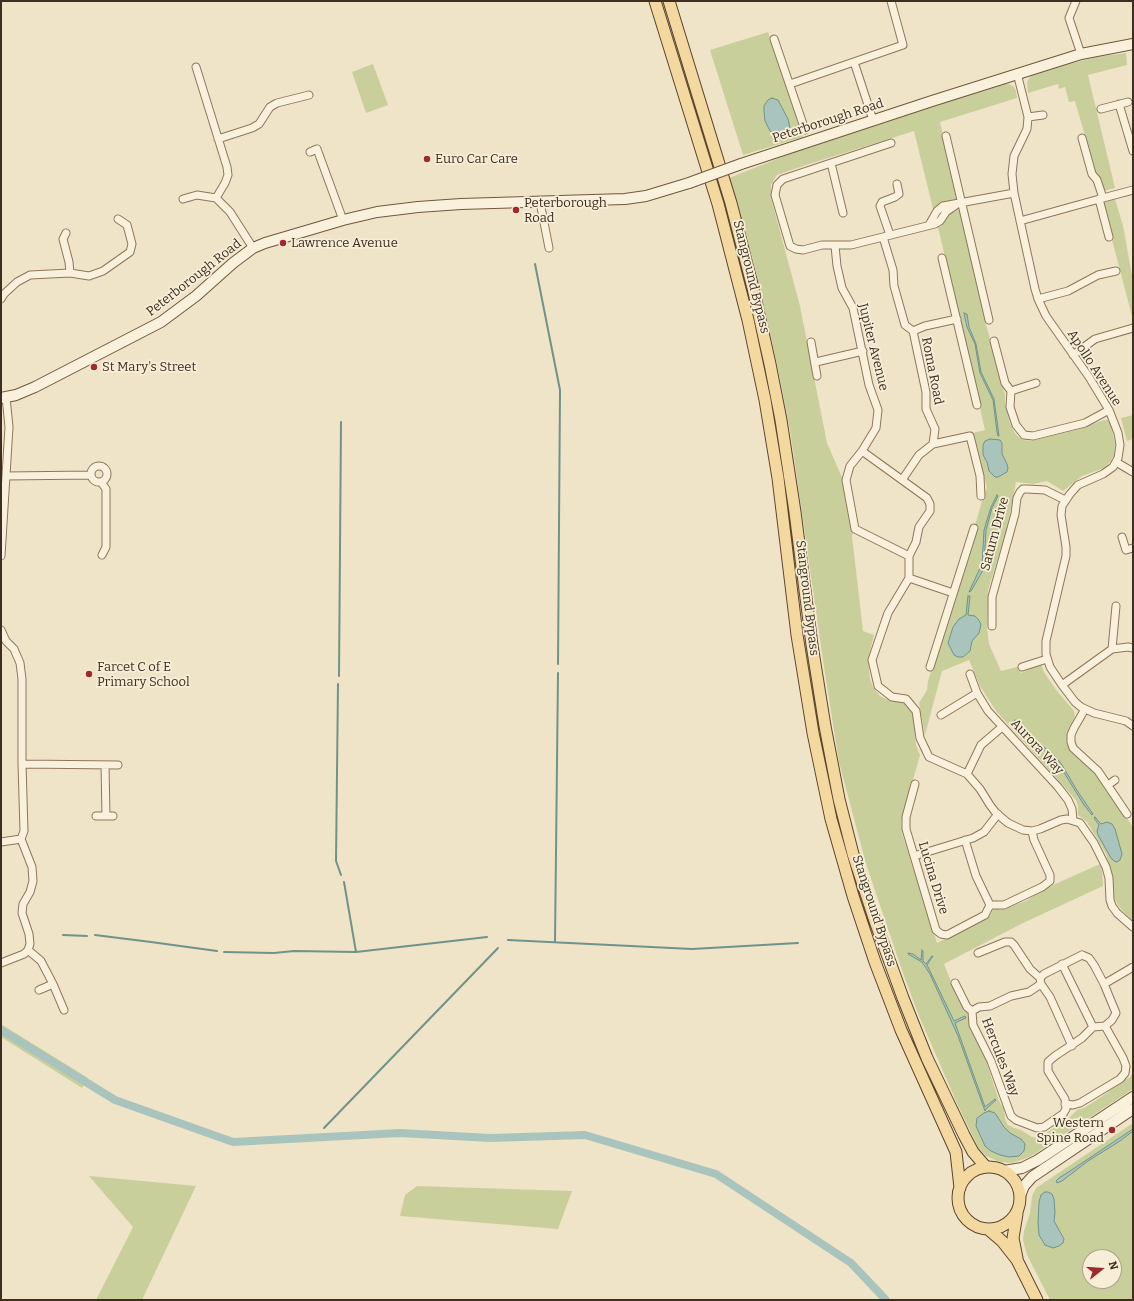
<!DOCTYPE html>
<html>
<head>
<meta charset="utf-8">
<style>
	body { margin:0 }
	#map { position:relative; width:1134px; height:1301px; overflow:hidden; background:#f0e4c8; font-family:Bitter,serif }
	canvas { display:block }
	.frame { position:absolute; inset:0; border:2px solid #3d2e20; pointer-events:none }
	.north { position:absolute; left:1082px; top:1249px; width:40px; height:40px; box-sizing:border-box; background:#f7eed8; border:1px solid #ada18e; border-radius:50%; rotate:73deg; font-size:11px; font-weight:700; line-height:16px; text-align:center; color:#3d2e20 }
	.north::after { content:''; display:block; margin:auto; width:14px; height:18px; background:#9e2a2b; clip-path:polygon(50% 0,100% 100%,50% 72%,0 100%) }
</style>
</head>
<body>
<div id="map">
<canvas width="1134" height="1301"></canvas>
<div class="frame"></div>
<div class="north">N</div>
</div>
<script>
const c = document.querySelector('canvas').getContext('2d');
c.lineJoin = 'round';
function fillPath(path, color) {
  c.fillStyle = color;
  c.fill(path, 'evenodd');
}
function poly(rows) {
  const path = new Path2D();
  for (const r of rows) {
    if (r.length === 3) {
      path.moveTo(r[0] + r[2], r[1]);
      path.arc(r[0], r[1], r[2], 0, 2 * Math.PI);
      continue;
    }
    path.moveTo(r[0], r[1]);
    for (let i = 2; i < r.length; i += 2) path.lineTo(r[i], r[i + 1]);
  }
  return path;
}
function trace(path, color, width, dash) {
  c.strokeStyle = color;
  c.lineWidth = width;
  c.lineCap = dash ? 'butt' : 'round';
  c.setLineDash(dash || []);
  c.stroke(path);
}
function write(font, color, halo, rows, align = 'center') {
  c.font = font + ' Bitter,serif';
  c.lineWidth = 3.5;
  c.setLineDash([]);
  c.textBaseline = 'middle';
  c.strokeStyle = halo;
  c.fillStyle = color;
  for (const [text, x, y, turn = 0] of rows) {
    c.save();
    c.translate(x, y);
    c.rotate((+turn || 0) * Math.PI / 180);
    c.textAlign = isNaN(turn) ? turn : align;
    if (halo) c.strokeText(text, 0, 0);
    c.fillText(text, 0, 0);
    c.restore();
  }
}
fillPath(poly([
	[768,32,803,137,743,155,710,50],
	[1126,53,1127,65,1088,75,1115,188,1103,191,1100,178,1095,171,1075,101,1069,102,1065,87,1059,89,1058,84,1028,93,1027,82,1030,77,1035,73,1096,57],
	[373,64,388,105,366,113,352,72],
	[1001,84,1009,84,1014,87,1016,91,1017,98,940,122,958,200,945,202,933,209,914,131,806,165,777,175,771,185,771,198,800,306,827,443,844,482,853,532,852,536,863,631,874,635,868,659,870,679,873,687,880,696,886,699,898,701,906,704,910,709,913,715,916,745,920,755,901,823,902,833,937,943,984,920,990,916,993,910,997,908,1001,910,1026,901,1044,889,1100,864,1102,870,1103,886,1021,924,944,964,952,984,968,1013,970,1026,975,1038,983,1051,999,1101,1004,1109,1005,1119,1008,1125,1014,1128,1021,1130,1032,1137,1039,1138,1070,1117,1077,1110,1084,1108,1107,1093,1118,1082,1129,1078,1133,1073,1133,1089,1033,1155,1024,1159,1012,1163,1000,1162,986,1156,978,1147,959,1108,919,1016,904,976,866,864,839,762,824,667,790,430,777,364,754,264,729,178,792,153],
	[1115,199,1123,226,1133,281,1133,320,1102,202],
	[960,209,986,324,1003,388,1005,394,1005,403,1010,424,1016,435,1023,440,1031,441,1076,430,1104,420,1109,420,1111,426,1115,444,1114,455,1110,462,1104,468,1082,476,1063,491,1047,481,1033,484,1016,482,1007,529,988,590,987,627,989,644,1001,671,1017,667,1021,673,1041,664,1044,672,1057,691,1074,711,1075,716,1067,733,1068,742,1097,776,1133,827,1133,922,1119,907,1114,898,1109,864,1106,854,1087,822,1078,815,1078,806,1076,800,996,711,980,686,969,660,942,671,925,735,919,703,927,690,928,681,964,566,983,497,987,488,973,433,985,430,938,227,941,226,949,214],
	[1133,415,1133,439,1127,441,1121,418],
	[1,1024,88,1078,82,1088,1,1037],
	[1133,1123,1133,1300,1050,1300,1027,1255,1023,1240,1024,1231,1030,1213,1032,1196,1036,1188],
	[1090,1257,1114,1257,1114,1281,1090,1281],
	[89,1176,196,1186,142,1300,96,1300,133,1227],
	[417,1186,572,1191,558,1229,400,1216,405,1195]
]), '#c9cf9b');
const water = poly([
	[772,98,778,100,788,119,790,128,785,133,777,136,770,131,765,121,764,111,764,106,768,100,772,98],
	[964,313,967,314,969,327,976,344,981,372,994,399,999,436,998,436,997,432,993,400,980,373,975,344,967,327,964,313],
	[990,439,1000,440,1002,443,1002,454,1007,464,1008,468,1007,472,998,477,995,477,989,471,987,462,983,455,983,445,985,441,990,439],
	[997,495,998,496,992,508,986,530,984,565,982,572,971,591,969,592,982,564,984,530,991,507,997,495],
	[968,596,970,596,968,615,975,616,978,619,981,624,980,629,979,633,972,641,970,651,963,657,958,657,954,655,948,643,953,627,959,619,966,615,968,596],
	[1015,720,1034,741,1048,750,1056,757,1062,765,1078,792,1093,814,1092,815,1084,805,1060,766,1055,758,1033,742,1023,733,1013,722,1015,720],
	[1095,817,1101,824,1107,822,1112,824,1115,829,1122,854,1120,860,1117,862,1114,861,1111,858,1098,835,1097,831,1099,825,1094,818,1095,817],
	[922,950,923,951,923,961,926,964,932,956,933,956,927,965,928,967,954,1021,965,1016,966,1018,955,1023,985,1107,995,1099,996,1100,986,1109,985,1111,958,1036,930,974,922,962,908,954,908,953,913,954,921,960,922,950],
	[989,1111,995,1113,1004,1127,1010,1133,1021,1139,1025,1144,1024,1151,1019,1156,1009,1157,1000,1155,991,1151,985,1146,976,1126,977,1118,984,1113,989,1111],
	[1133,1129,1133,1131,1120,1141,1088,1161,1062,1181,1057,1183,1056,1181,1059,1178,1070,1171,1133,1129],
	[1045,1192,1048,1192,1052,1194,1054,1199,1055,1212,1054,1221,1064,1239,1063,1243,1059,1246,1053,1248,1045,1245,1039,1235,1038,1223,1039,1202,1041,1195,1045,1192]
]);
fillPath(water, '#a9c4bc');
trace(water, '#6f938a', 1);
trace(poly([
	[535,264,560,390,558,664],
	[339,676,341,422],
	[338,684,336,861,341,875],
	[344,882,356,952,487,937],
	[63,935,87,936],
	[95,935,151,942,217,951],
	[508,940,692,949,798,943],
	[555,942,558,673],
	[224,952,274,953,294,951,356,952],
	[324,1128,498,948],
	[320,1137,321,1135]
]), '#6f938a', 2);
trace(poly([
	[1,1030,115,1100,233,1142,400,1133,490,1138,585,1135,716,1174,851,1263,886,1300]
]), '#a9c4bc', 8);
const street = poly([
	[1076,1,1069,18,1081,54],
	[774,39,805,130],
	[854,62,873,120],
	[196,67,227,167,228,175,225,183,216,198,230,212,253,248],
	[1017,73,1028,117,1027,129,1014,156,1012,174,1014,193,1035,289,1038,299,1046,316,1089,377,1109,410,1118,433,1120,445,1118,458,1113,467,1103,474,1078,485,1070,494,1062,506,1061,515,1066,547,1066,556,1046,641,1046,654,1050,667,1062,685,1075,702,1081,707,1094,713,1126,721,1133,726],
	[790,84,903,45,891,1],
	[1119,104,1133,151],
	[1101,109,1128,102],
	[1028,117,1043,115],
	[946,136,989,320],
	[218,139,252,128,259,124,270,107,277,103,309,95],
	[891,143,783,179,777,185,775,195,790,246,796,249,803,250,822,245,851,245,935,224,940,221,946,212,956,205],
	[310,152,317,149,343,220],
	[831,163,843,213],
	[1103,198,1133,190],
	[183,199,197,195,216,198],
	[1099,199,1109,237],
	[540,202,549,248],
	[1020,221,1103,198,1097,180,1092,174,1082,138],
	[929,225,937,211,943,206,1014,193],
	[66,233,63,239,69,262,70,273],
	[890,235,880,206,882,202,895,197,899,194,897,184],
	[883,237,893,270,894,286,905,325,913,331,926,392,926,409,935,429,933,444,919,455,902,480],
	[835,246,837,266,842,288,853,308,869,385,878,410,876,428,862,451],
	[942,258,977,405],
	[1,299,4,294,17,282,30,275,70,273,89,276,103,271,130,252,132,244,127,225,118,219],
	[1038,299,1068,291,1098,275,1116,271],
	[913,331,925,326,957,319],
	[994,341,1005,383,1011,391,1010,407,1016,425,1024,435,1033,436,1085,423,1109,410],
	[811,342,817,376],
	[1073,355,1095,339,1133,328],
	[816,362,863,351],
	[1011,391,1036,383],
	[933,444,970,436,980,476,981,496],
	[1116,462,1133,472],
	[99,474,8],
	[6,476,91,475],
	[101,482,106,489,106,547,102,555],
	[1122,537,1126,550,1133,548],
	[1,556,9,427,6,397],
	[909,556,855,529,846,480,850,466,862,451,927,498,930,504,930,511,919,527,916,542,909,556,909,578,888,613,872,660,878,686,892,697,906,699,916,711,920,738,929,757,967,774,980,789,990,805,996,813,1008,823,1023,830,1032,831,1040,829,1061,820,1067,819,1080,823,1094,843,1106,867,1109,878,1110,900,1112,906,1117,913,1133,927],
	[909,578,953,593],
	[992,626,992,597,1015,514,1017,498,1020,492,1023,489,1027,489,1045,490,1065,500],
	[1,630,6,641,14,649,20,663,22,679,22,764,24,831,21,839],
	[1112,649,1116,606],
	[930,667,974,528],
	[1022,667,1047,659],
	[970,674,977,693,988,711,1058,787,1068,800,1072,809,1073,820],
	[1062,685,1112,649,1128,647,1133,648],
	[1085,709,1074,728,1071,735,1071,742,1073,748,1098,771,1127,814],
	[941,715,977,693],
	[22,764,118,765],
	[105,765,106,816],
	[967,774,981,745,1002,727],
	[915,784,906,817,906,829,936,930,941,934,947,935,985,915,990,905,1004,905,1042,887,1050,881,1050,875,1034,840,1032,831],
	[1108,785,1115,780],
	[96,816,113,816],
	[965,840,976,876,990,905],
	[1,842,21,839],
	[914,856,973,838,984,832,998,814],
	[28,950,41,961,53,984,64,1010],
	[978,953,1005,942,1011,942,1014,945,1030,969,1040,978],
	[1082,955,1089,958,1094,965,1104,984,1116,1013,1112,1020,1105,1026,1093,1027,1082,1038,1055,1056,1048,1062,1048,1071,1065,1099,1066,1109,1063,1114,1044,1127,1037,1128,1016,1120,1011,1116,991,1061,973,1025,972,1011,979,1007,990,1006,1011,996,1029,992,1041,984,1040,978,1044,974,1082,955],
	[1,963,24,954,28,950,30,944,29,934,22,913,23,904,30,892,33,881,32,867,21,839],
	[1062,964,1093,1027],
	[955,983,967,1007,972,1011],
	[1041,984,1050,997,1072,1046],
	[1104,984,1133,967],
	[39,990,53,984],
	[1065,1104,1073,1105,1080,1103,1120,1079,1125,1073,1126,1066,1123,1058,1105,1026]
]);
const secondary = poly([
	[741,164,932,101,1081,54,1133,44],
	[1,398,16,395,35,387,161,322,196,296,233,263,253,248,265,243,343,220,377,212,418,207,461,204,625,199,646,196,689,183],
	[1004,1171,1022,1168,1038,1160,1133,1097],
	[1020,1196,1024,1186,1032,1177,1133,1109]
]);
const primary = poly([
	[655,1,718,204,748,320,765,400,778,478,797,635,813,733,831,819,853,896,875,962,901,1030,956,1152,960,1188],
	[669,1,731,203,753,288,770,364,781,420,795,512,812,645,825,726,839,799,853,854,875,921,903,998,927,1058,964,1135,973,1152,986,1167],
	[989,1198,31],
	[988,1229,1002,1241,1017,1260,1037,1300],
	[1017,1258,1013,1238,1017,1214]
]);
trace(street, '#8d765c', 9);
trace(secondary, '#6f573f', 12);
trace(primary, '#5b4430', 13);
trace(street, '#faf1dc', 7);
trace(secondary, '#faf1dc', 10);
trace(primary, '#f3d9a0', 11);
const secondaryBridge = poly([
	[689,183,741,164]
]);
trace(secondaryBridge, '#6f573f', 12, []);
trace(secondaryBridge, '#faf1dc', 10);
for (const [x, y, r, color] of [
	[427,159,4,"#9e2a2b"],
	[516,210,4,"#9e2a2b"],
	[283,243,4,"#9e2a2b"],
	[94,367,4,"#9e2a2b"],
	[89,674,4,"#9e2a2b"],
	[1112,1130,4,"#9e2a2b"]
]) {
  const dot = new Path2D();
  dot.arc(x, y, r, 0, 2 * Math.PI);
  c.fillStyle = color;
  c.fill(dot);
  trace(dot, '#f7eed8', 1.5);
}
write('13px', '#3d2e20', '#f7eed8', [
	["Peterborough Road",828,121,-18],
	["Stanground Bypass",751,277,76],
	["Peterborough Road",194,278,-38],
	["Jupiter Avenue",873,347,76],
	["Apollo Avenue",1094,368,57],
	["Roma Road",932,371,79],
	["Saturn Drive",995,534,-75],
	["Stanground Bypass",807,598,83],
	["Aurora Way",1037,747,47],
	["Lucina Drive",933,878,73],
	["Stanground Bypass",874,911,72],
	["Hercules Way",1000,1057,69]
]);
write('13px', '#3d2e20', '#f7eed8', [
	["Euro Car Care",435,159],
	["Peterborough",524,203],
	["Road",524,218],
	["Lawrence Avenue",291,243],
	["St Mary's Street",102,367],
	["Farcet C of E",97,667],
	["Primary School",97,682],
	["Western",1104,1123,"right"],
	["Spine Road",1104,1138,"right"]
], 'left');
</script>
</body>
</html>
